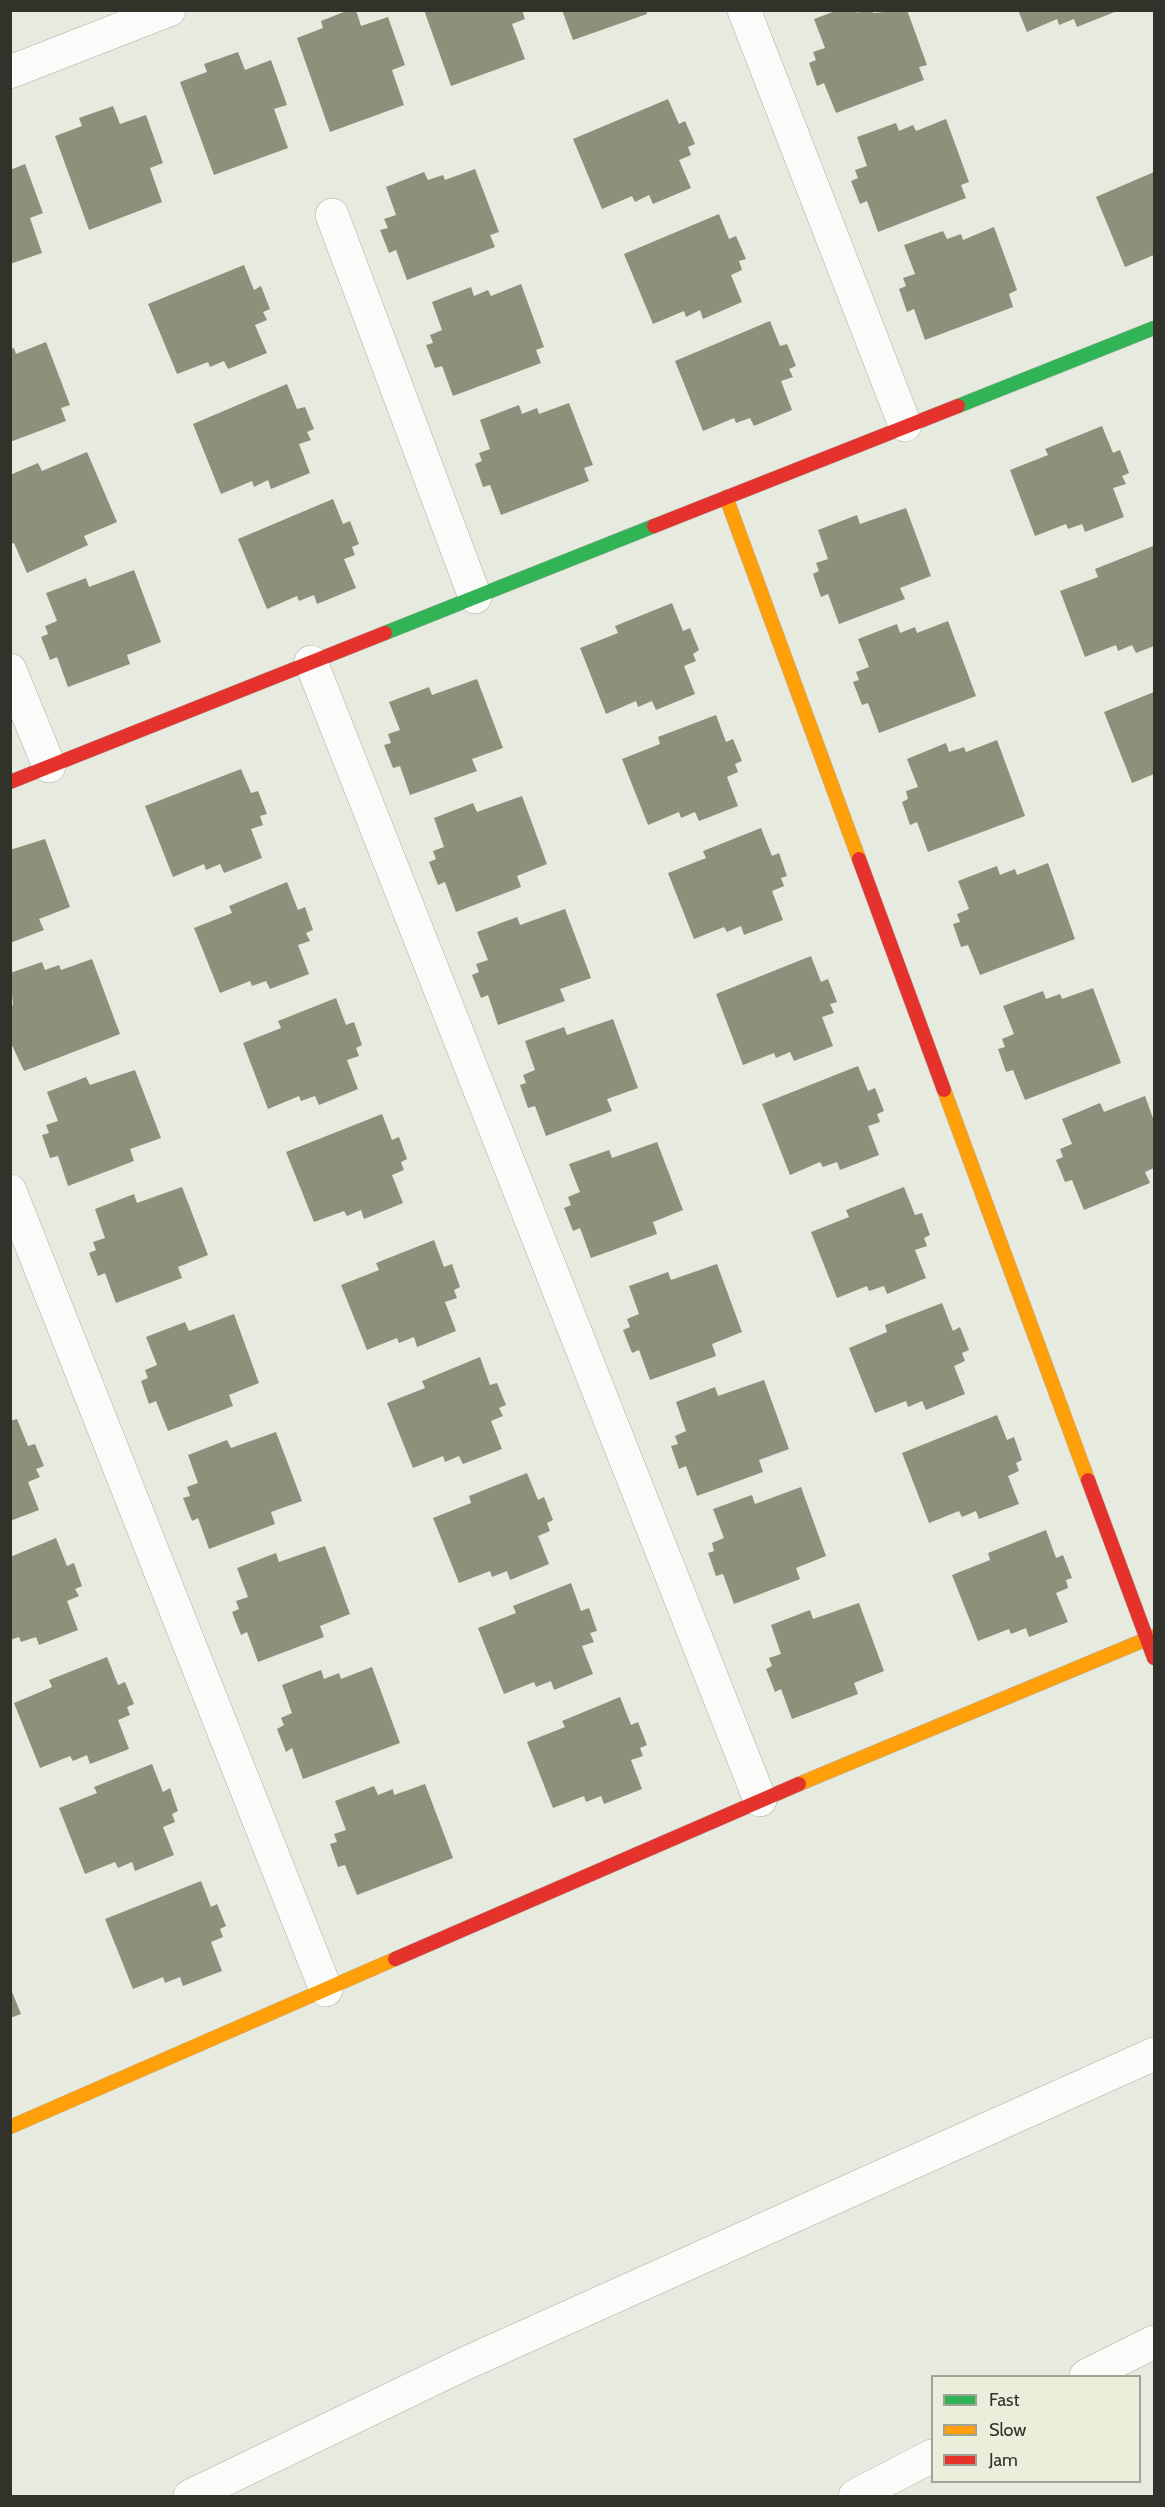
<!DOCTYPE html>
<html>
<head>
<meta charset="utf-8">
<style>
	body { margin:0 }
	#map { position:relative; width:1165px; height:2507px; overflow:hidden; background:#e7eadf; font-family:Cabin,sans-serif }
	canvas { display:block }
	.frame { position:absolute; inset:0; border:12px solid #31332b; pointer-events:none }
	.legend { position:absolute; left:931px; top:2375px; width:210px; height:108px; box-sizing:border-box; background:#e9efda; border:2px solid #9fa494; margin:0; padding:8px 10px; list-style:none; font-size:18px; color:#31332b }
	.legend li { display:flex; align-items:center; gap:12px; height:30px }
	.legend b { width:30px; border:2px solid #9fa494 }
</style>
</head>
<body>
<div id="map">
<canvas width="1165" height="2507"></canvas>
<div class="frame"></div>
<ul class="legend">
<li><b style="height:8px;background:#30b455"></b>Fast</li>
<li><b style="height:8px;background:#ff9f0a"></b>Slow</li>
<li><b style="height:8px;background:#e5322d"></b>Jam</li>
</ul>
</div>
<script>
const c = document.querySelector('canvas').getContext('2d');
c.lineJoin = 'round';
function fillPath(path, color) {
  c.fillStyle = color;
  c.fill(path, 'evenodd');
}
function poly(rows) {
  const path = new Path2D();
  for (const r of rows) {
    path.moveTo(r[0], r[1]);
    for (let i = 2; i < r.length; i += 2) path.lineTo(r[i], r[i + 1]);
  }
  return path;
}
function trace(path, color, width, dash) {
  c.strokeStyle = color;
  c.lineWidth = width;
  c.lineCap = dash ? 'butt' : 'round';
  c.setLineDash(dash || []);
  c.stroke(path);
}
fillPath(poly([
	[349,10,356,10,361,26,388,17,405,65,392,70,404,105,330,132,297,38,323,28,321,21],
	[424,10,522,10,525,19,512,24,525,59,451,86],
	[562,10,646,10,647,14,573,40],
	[838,10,856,10,857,13,864,10,872,10,873,13,907,10,927,65,919,67,924,80,836,113,824,83,817,86,809,63,816,60,813,52,825,48,814,19],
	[1018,10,1117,10,1117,11,1077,27,1074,19,1059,25,1057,19,1027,32],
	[238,52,245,70,271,60,287,105,274,109,288,148,214,175,180,82,207,72,204,64],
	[668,99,679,124,685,121,695,144,688,147,691,155,679,160,691,188,653,204,649,195,635,202,632,196,602,209,573,139],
	[113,106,120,124,146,115,163,163,150,168,162,202,89,230,55,136,82,126,79,118],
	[946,119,969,182,961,185,966,198,878,232,867,201,860,204,851,181,858,178,855,170,867,166,857,137,896,123,899,131,913,125,916,131],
	[25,164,43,213,30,218,42,253,10,264,10,170],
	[475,169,499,232,490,235,495,247,407,280,396,250,389,253,380,230,388,228,384,219,396,215,386,187,424,172,428,180,443,175,445,180],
	[1154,172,1154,255,1125,267,1096,197],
	[719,214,729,239,736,236,746,259,739,261,742,270,731,275,742,302,703,319,700,310,686,317,684,311,653,324,624,254],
	[994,227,1017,290,1009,294,1013,307,925,340,914,309,907,312,899,289,906,286,903,278,915,274,904,245,943,231,947,239,961,234,963,240],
	[244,265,254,290,261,286,270,309,263,312,267,320,255,325,267,353,228,369,224,361,210,367,208,362,177,374,148,304],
	[521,284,544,347,536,350,541,363,453,396,442,366,435,368,426,345,433,343,430,335,442,330,432,302,471,287,474,296,488,290,491,296],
	[770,321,780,346,787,344,796,366,789,369,793,377,781,381,792,410,754,426,750,418,736,423,734,418,703,431,675,361],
	[46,342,70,405,61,408,66,421,10,442,10,349,14,348,16,354],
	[287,384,297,409,305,407,314,429,307,432,311,440,299,444,310,473,271,489,268,480,254,487,252,481,221,494,193,424],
	[569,403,593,465,584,468,589,481,501,515,490,485,483,487,475,464,482,461,479,453,490,449,480,420,519,405,522,414,537,408,539,414],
	[1102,426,1113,453,1120,450,1129,473,1122,476,1126,484,1113,488,1124,517,1085,532,1082,524,1068,529,1066,524,1035,536,1010,470,1048,455,1045,449],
	[87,452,117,522,84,536,88,545,27,573,14,543,10,544,10,475,38,463,42,471],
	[333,499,343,524,350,521,359,544,352,547,355,555,344,559,356,588,317,604,314,595,299,601,297,596,267,609,238,539],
	[906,508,931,576,900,588,905,599,839,624,828,594,821,597,813,574,819,571,816,563,828,559,818,530,857,515,860,524],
	[1153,546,1154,646,1136,653,1132,645,1118,651,1116,645,1085,657,1060,591,1098,577,1095,569],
	[134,570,161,642,127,655,130,664,68,687,57,657,50,660,41,637,48,634,45,626,57,621,46,593,86,578,89,587],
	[672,603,683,631,690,628,699,650,693,654,696,661,684,666,695,694,656,710,652,701,638,707,636,701,606,714,580,648,618,633,615,626],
	[948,621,976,696,879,733,868,703,862,705,853,682,859,680,856,672,869,667,858,639,897,624,900,633,915,627,917,633],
	[477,679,503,748,472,759,477,771,410,795,400,766,393,768,384,745,391,743,388,734,400,730,389,702,429,687,432,695],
	[1154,692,1154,774,1132,783,1104,712],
	[716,715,726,742,733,739,742,761,735,764,738,772,727,777,738,806,699,821,695,812,681,818,679,812,648,825,622,759,660,744,658,737],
	[997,740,1025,816,928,852,917,822,910,825,902,802,908,799,906,791,918,787,907,759,946,743,949,752,964,747,966,752],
	[241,769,251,793,258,791,267,814,260,816,263,825,251,829,262,858,224,873,220,864,206,870,204,864,173,877,145,806],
	[522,796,547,864,517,876,521,887,456,912,445,882,438,885,429,862,436,859,433,851,444,847,434,818,473,803,477,812],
	[761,828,772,856,779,853,787,876,781,878,784,886,772,891,783,920,744,935,741,926,727,932,724,927,694,939,668,873,706,858,703,851],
	[45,839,70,907,39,919,44,930,10,943,10,850],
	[1048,863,1075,939,980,975,968,945,961,947,953,924,960,922,957,914,969,909,958,881,997,866,1000,875,1015,869,1017,875],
	[287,882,298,910,305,907,313,930,306,933,310,941,298,945,309,974,270,989,266,981,252,986,250,981,220,993,194,928,232,913,229,906],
	[565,909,591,978,560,989,565,1001,498,1025,488,995,481,998,472,975,479,972,476,964,488,960,477,932,517,917,520,925],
	[811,956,821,982,828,979,837,1002,830,1004,834,1013,822,1017,833,1046,794,1061,790,1052,776,1058,774,1053,743,1065,716,994],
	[92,959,120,1034,24,1071,10,1041,10,1006,13,1005,10,973,42,962,45,970,59,965,61,970],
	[1093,988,1121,1063,1025,1100,1013,1070,1006,1072,998,1049,1005,1047,1002,1039,1014,1034,1003,1006,1043,991,1046,999,1060,994,1062,999],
	[336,998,346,1025,354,1022,362,1045,356,1048,359,1056,347,1060,358,1089,319,1105,315,1096,301,1101,299,1096,268,1109,243,1043,281,1028,278,1021],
	[613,1019,638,1088,607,1099,612,1111,546,1136,535,1106,528,1108,520,1085,526,1083,523,1075,535,1070,525,1041,564,1027,567,1035],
	[858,1066,868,1091,875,1088,884,1111,877,1114,880,1122,868,1126,879,1155,840,1170,837,1162,823,1167,820,1162,790,1175,762,1104],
	[135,1070,161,1138,130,1149,134,1161,68,1186,58,1156,50,1158,42,1135,49,1133,46,1125,58,1121,47,1092,86,1077,90,1085],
	[1145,1096,1154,1121,1154,1168,1145,1172,1150,1183,1084,1210,1072,1180,1065,1182,1056,1160,1063,1157,1060,1149,1072,1144,1062,1119,1100,1103,1104,1112],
	[382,1114,392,1140,399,1137,407,1159,401,1162,404,1170,392,1175,403,1203,364,1219,361,1210,347,1216,344,1211,314,1222,286,1152],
	[657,1142,683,1210,653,1222,657,1234,591,1258,580,1228,573,1231,564,1208,571,1205,568,1197,580,1192,569,1164,609,1150,612,1158],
	[182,1187,208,1255,178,1267,182,1278,116,1303,105,1273,98,1276,89,1253,96,1250,93,1242,105,1238,95,1209,134,1194,137,1203],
	[904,1187,915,1215,922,1213,930,1235,924,1238,927,1246,915,1250,926,1278,887,1294,884,1286,869,1291,867,1286,837,1298,811,1232,849,1217,846,1210],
	[434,1240,444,1267,452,1264,460,1287,454,1290,457,1298,445,1302,456,1331,417,1347,414,1337,399,1343,397,1338,367,1350,341,1285,379,1270,376,1263],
	[717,1264,742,1332,712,1344,716,1356,650,1380,639,1350,632,1353,623,1330,630,1327,627,1319,639,1314,629,1286,668,1272,671,1280],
	[942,1303,953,1331,960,1327,969,1350,962,1353,965,1361,954,1366,965,1394,926,1410,922,1401,908,1407,906,1401,875,1413,849,1348,887,1332,885,1325],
	[234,1314,259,1383,229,1395,233,1406,168,1431,156,1401,149,1404,141,1381,148,1378,145,1370,157,1365,146,1337,185,1322,189,1331],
	[480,1357,490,1385,497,1383,506,1405,499,1408,503,1416,491,1421,502,1449,463,1464,459,1456,445,1462,443,1456,413,1468,387,1403,425,1388,422,1381],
	[764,1380,789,1449,759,1460,763,1472,697,1496,686,1466,679,1469,671,1446,678,1444,675,1436,686,1431,676,1402,715,1387,718,1396],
	[997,1415,1007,1440,1014,1437,1022,1460,1016,1463,1019,1471,1008,1476,1019,1504,979,1519,976,1511,962,1517,959,1511,929,1523,902,1453],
	[17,1419,28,1446,35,1444,44,1466,36,1469,40,1477,28,1482,39,1510,10,1521,10,1421],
	[276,1432,302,1501,271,1512,275,1524,209,1549,198,1518,192,1521,183,1498,190,1496,187,1487,198,1483,188,1455,227,1440,231,1448],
	[527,1473,538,1500,544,1497,553,1520,547,1523,550,1531,538,1536,549,1564,510,1580,507,1571,492,1577,490,1571,459,1583,433,1518,471,1503,469,1496],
	[801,1487,826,1556,796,1568,800,1579,734,1604,723,1574,716,1576,708,1553,714,1551,712,1543,724,1538,713,1509,752,1495,755,1504],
	[1046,1530,1056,1558,1063,1555,1072,1578,1066,1580,1068,1588,1056,1593,1068,1622,1029,1637,1026,1628,1011,1634,1009,1629,978,1641,952,1575,990,1560,988,1553],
	[56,1538,67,1566,74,1563,82,1586,75,1589,79,1596,67,1601,78,1630,39,1645,36,1637,21,1642,19,1637,10,1640,10,1557],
	[325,1546,350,1614,320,1626,324,1637,258,1662,247,1632,241,1635,232,1612,239,1609,236,1601,248,1597,237,1568,276,1553,279,1562],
	[571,1583,581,1611,589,1608,597,1631,590,1633,594,1642,582,1646,593,1674,554,1690,551,1681,536,1687,534,1682,504,1694,478,1628,516,1613,513,1606],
	[859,1603,884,1671,854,1683,858,1694,792,1719,781,1689,775,1692,766,1669,772,1666,769,1658,781,1654,771,1625,810,1610,813,1619],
	[107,1657,118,1685,125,1682,134,1704,127,1707,130,1715,118,1720,129,1749,90,1764,87,1755,73,1761,70,1756,40,1768,14,1703,52,1687,49,1680],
	[372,1667,400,1743,303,1779,292,1748,286,1752,277,1729,284,1725,281,1718,292,1713,282,1685,321,1670,324,1679,339,1673,341,1679],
	[620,1697,631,1725,638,1722,647,1745,640,1748,643,1756,631,1760,642,1789,604,1804,601,1796,586,1802,584,1796,553,1808,527,1742,565,1727,562,1721],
	[152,1764,163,1792,170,1788,178,1811,172,1814,175,1822,163,1827,174,1855,135,1871,132,1862,118,1868,115,1862,85,1874,59,1808,97,1793,94,1787],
	[425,1784,453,1858,357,1895,345,1865,338,1867,330,1844,337,1842,334,1834,346,1830,335,1801,374,1786,378,1795,393,1789,394,1795],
	[201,1881,211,1907,217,1904,226,1926,220,1929,223,1937,211,1942,222,1971,183,1986,180,1977,165,1983,163,1977,133,1989,105,1919],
	[10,1987,21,2014,10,2018]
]), '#8c917b');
const street = poly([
	[744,10,905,425],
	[10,72,169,10],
	[332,215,475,597],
	[311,662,760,1800],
	[10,670,49,766],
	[10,1191,326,1990],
	[1086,2376,1154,2342],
	[190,2496,464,2364,1154,2054],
	[855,2496,932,2456]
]);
const fast = poly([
	[958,406,1154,328],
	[385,633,654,526]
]);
const slow = poly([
	[726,497,859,859],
	[944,1090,1088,1480],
	[799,1784,1154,1636],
	[10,2127,395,1959]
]);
const jam = poly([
	[654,526,958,406],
	[10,782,385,633],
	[859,859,944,1090],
	[1088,1480,1154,1658],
	[395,1959,799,1784]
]);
trace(street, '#adafa6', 34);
trace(fast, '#adafa6', 15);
trace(slow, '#adafa6', 15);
trace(jam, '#adafa6', 15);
trace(street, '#fbfcfa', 33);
trace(fast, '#30b455', 14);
trace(slow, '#ff9f0a', 14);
trace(jam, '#e5322d', 14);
</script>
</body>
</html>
